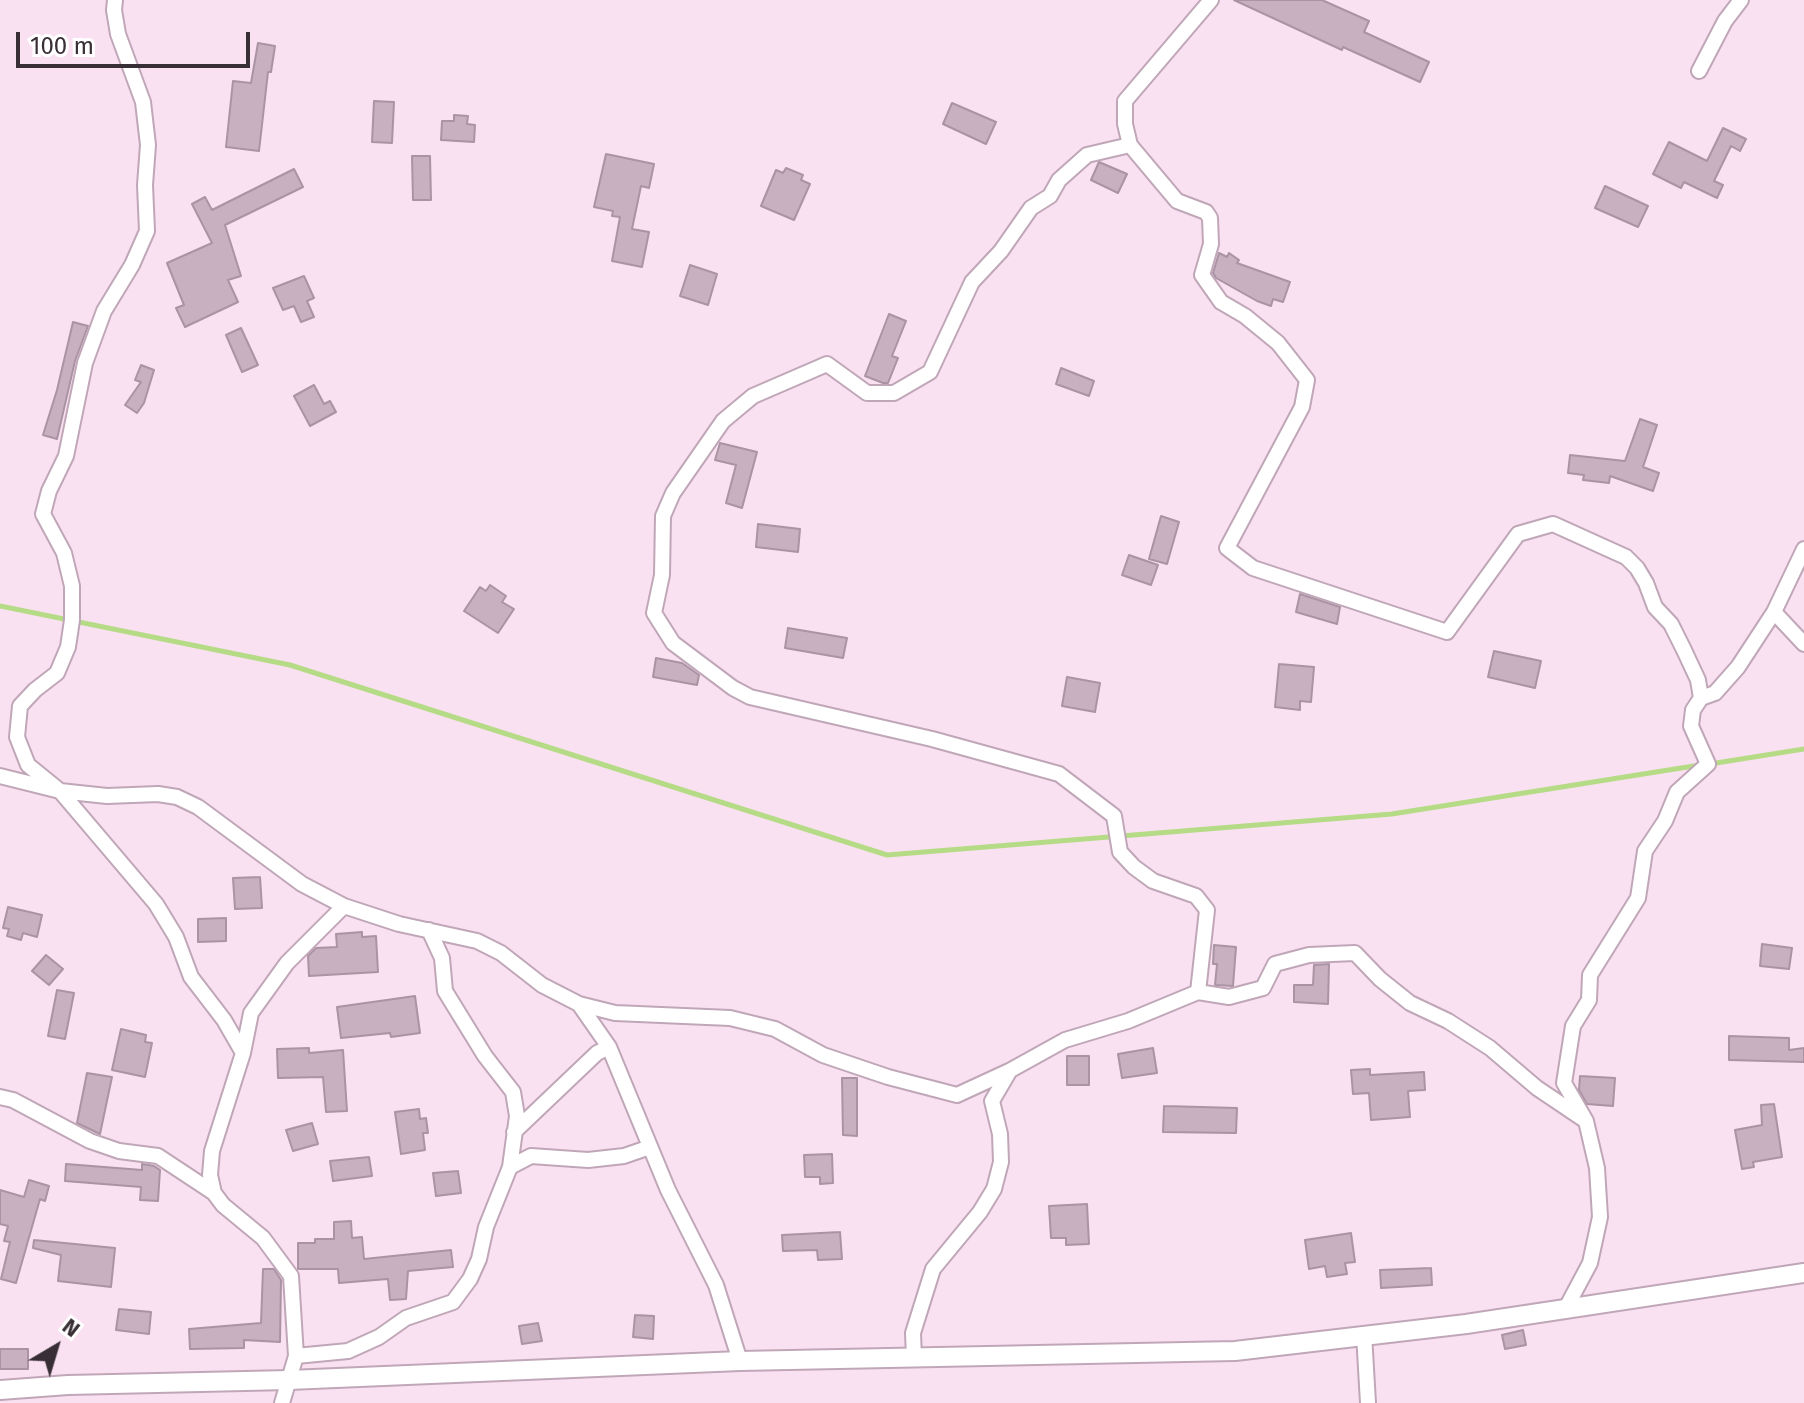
<!DOCTYPE html>
<html>
<head>
<meta charset="utf-8">
<style>
	body { margin:0 }
	#map { position:relative; width:1804px; height:1403px; overflow:hidden; background:#fae1f2; font-family:"Fira Sans",sans-serif }
	canvas { display:block }
	.north { position:absolute; left:16px; top:1307px; width:80px; height:80px; -webkit-text-stroke:6px #fff; paint-order:stroke; rotate:38deg; font-size:22px; font-weight:700; line-height:32px; text-align:center; color:#382e35 }
	.north::after { content:''; display:block; margin:auto; width:28px; height:36px; background:#382e35; clip-path:polygon(50% 0,100% 100%,50% 72%,0 100%) }
	.scale { position:absolute; left:16px; top:32px; width:234px; height:36px; box-sizing:border-box; border:4px solid #382e35; border-top:0; padding-left:10px; font-size:24px; line-height:28px; white-space:nowrap; color:#382e35; -webkit-text-stroke:6px #fff; paint-order:stroke }
</style>
</head>
<body>
<div id="map">
<canvas width="1804" height="1403"></canvas>
<div class="north">N</div>
<div class="scale">100 m</div>
</div>
<script>
const c = document.querySelector('canvas').getContext('2d');
c.lineJoin = 'round';
function poly(rows) {
  const path = new Path2D();
  for (const r of rows) {
    path.moveTo(r[0], r[1]);
    for (let i = 2; i < r.length; i += 2) path.lineTo(r[i], r[i + 1]);
  }
  return path;
}
function trace(path, color, width, dash) {
  c.strokeStyle = color;
  c.lineWidth = width;
  c.lineCap = dash ? 'butt' : 'round';
  c.setLineDash(dash || []);
  c.stroke(path);
}
function fillPath(path, color) {
  c.fillStyle = color;
  c.fill(path, 'evenodd');
}
trace(poly([
	[0,606,290,665,887,855,1392,814,1700,765],
	[1710,764,1804,749]
]), '#b6db86', 5);
const building = poly([
	[1234,0,1322,0,1369,21,1364,32,1429,62,1420,82,1343,47,1342,50,1234,0],
	[258,43,275,46,271,72,268,72,259,151,226,147,233,81,251,83,258,43],
	[374,101,394,102,392,143,372,142,374,101],
	[952,103,996,122,986,144,943,124,952,103],
	[454,115,468,116,467,124,475,125,474,142,441,140,442,121,454,121,454,115],
	[1723,128,1746,139,1740,151,1731,146,1714,181,1723,185,1717,198,1684,182,1681,188,1653,174,1669,142,1707,161,1723,128],
	[606,154,654,164,649,188,641,186,632,229,649,232,642,267,612,261,620,217,612,216,613,211,594,207,606,154],
	[412,156,430,156,431,200,413,200,412,156],
	[1099,162,1127,174,1118,193,1091,180,1099,162],
	[786,168,803,175,801,180,810,184,794,220,761,206,776,170,783,173,786,168],
	[294,169,303,187,225,225,241,276,228,280,238,302,185,327,176,308,184,305,167,263,212,243,192,204,205,197,212,210,294,169],
	[1605,186,1648,206,1638,227,1595,208,1605,186],
	[1219,253,1227,257,1229,253,1239,260,1237,263,1290,282,1283,302,1273,299,1271,306,1257,301,1216,278,1213,273,1219,253],
	[690,265,717,274,708,305,680,296,690,265],
	[304,276,314,298,307,301,314,317,301,322,294,306,283,310,273,288,304,276],
	[889,314,906,321,892,356,898,358,888,383,883,383,865,376,889,314],
	[73,322,88,326,75,361,57,439,43,435,57,390,73,322],
	[241,328,258,365,242,372,226,335,241,328],
	[141,365,154,370,144,403,137,413,125,405,141,382,135,380,141,365],
	[1061,368,1094,381,1089,396,1056,384,1061,368],
	[314,385,324,404,330,401,336,412,310,426,294,396,314,385],
	[1640,419,1657,425,1643,467,1659,473,1653,491,1610,476,1609,483,1583,480,1584,475,1568,473,1570,455,1625,461,1640,419],
	[720,443,757,452,742,508,726,503,736,465,715,460,720,443],
	[1161,516,1179,522,1167,564,1149,559,1161,516],
	[758,524,800,529,798,552,756,547,758,524],
	[1129,555,1158,565,1151,585,1122,575,1129,555],
	[490,585,506,596,502,602,514,609,498,633,464,611,480,587,486,591,490,585],
	[1300,594,1340,607,1337,624,1296,612,1300,594],
	[788,628,847,638,843,658,785,648,788,628],
	[1494,651,1541,661,1535,688,1488,677,1494,651],
	[656,658,682,663,699,675,697,685,653,677,656,658],
	[1279,664,1314,667,1311,702,1300,701,1300,710,1275,707,1279,664],
	[1067,677,1100,683,1095,712,1062,706,1067,677],
	[260,877,262,908,235,909,233,878,260,877],
	[8,907,42,915,37,937,23,933,21,940,7,936,9,929,3,928,8,907],
	[226,918,226,941,198,942,198,919,226,918],
	[362,932,362,937,376,936,378,972,309,976,308,956,316,948,337,947,336,934,362,932],
	[1762,944,1792,948,1789,969,1760,966,1762,944],
	[1214,945,1236,947,1233,986,1215,985,1217,964,1213,964,1214,945],
	[46,955,63,969,49,985,32,971,46,955],
	[1329,964,1328,1004,1294,1002,1294,985,1313,985,1314,965,1329,964],
	[57,990,74,993,65,1039,48,1036,57,990],
	[415,996,420,1033,391,1037,390,1033,341,1038,337,1007,415,996],
	[121,1029,146,1035,145,1042,152,1043,145,1077,112,1070,121,1029],
	[1729,1036,1789,1038,1789,1050,1804,1048,1804,1062,1729,1060,1729,1036],
	[309,1048,309,1053,343,1050,347,1111,326,1112,323,1077,278,1078,277,1049,309,1048],
	[1153,1048,1157,1073,1122,1078,1118,1054,1153,1048],
	[1067,1056,1089,1056,1089,1085,1067,1085,1067,1056],
	[1370,1069,1370,1075,1424,1072,1425,1090,1408,1091,1410,1117,1371,1120,1369,1093,1353,1094,1351,1070,1370,1069],
	[87,1073,112,1077,100,1134,77,1123,87,1073],
	[1580,1076,1615,1078,1613,1106,1587,1104,1579,1090,1580,1076],
	[842,1078,857,1078,857,1136,843,1135,842,1078],
	[1774,1104,1782,1157,1753,1162,1754,1167,1742,1169,1735,1130,1762,1125,1761,1105,1774,1104],
	[1164,1106,1237,1108,1236,1133,1163,1132,1164,1106],
	[419,1109,420,1119,426,1118,428,1133,423,1133,425,1150,401,1154,395,1112,419,1109],
	[312,1123,318,1144,293,1151,286,1130,312,1123],
	[832,1154,833,1183,820,1184,820,1177,805,1177,804,1155,832,1154],
	[369,1157,372,1176,333,1181,330,1161,369,1157],
	[66,1164,142,1170,142,1164,154,1166,160,1170,158,1201,140,1200,141,1187,65,1181,66,1164],
	[458,1171,461,1193,436,1196,433,1173,458,1171],
	[29,1180,49,1186,45,1201,40,1199,16,1283,1,1279,10,1242,4,1241,8,1226,0,1224,0,1190,24,1197,29,1180],
	[1087,1204,1089,1244,1066,1245,1066,1238,1051,1238,1049,1206,1087,1204],
	[351,1221,352,1238,362,1237,364,1259,451,1250,453,1267,408,1271,406,1299,390,1300,388,1279,339,1283,338,1269,298,1269,298,1243,315,1243,315,1239,334,1239,334,1222,351,1221],
	[840,1232,842,1259,818,1260,817,1250,783,1251,782,1235,840,1232],
	[1351,1233,1355,1262,1345,1263,1347,1274,1327,1277,1325,1266,1309,1269,1305,1240,1351,1233],
	[34,1240,115,1248,111,1287,58,1281,61,1255,33,1248,34,1240],
	[1431,1268,1432,1285,1381,1288,1380,1270,1431,1268],
	[263,1269,274,1269,281,1280,280,1342,244,1340,244,1348,190,1349,189,1329,261,1323,263,1269],
	[119,1309,151,1312,149,1334,116,1330,119,1309],
	[635,1315,654,1316,653,1339,633,1337,635,1315],
	[538,1323,542,1341,522,1344,519,1326,538,1323],
	[1523,1330,1526,1345,1505,1349,1502,1335,1523,1330],
	[0,1349,28,1349,28,1369,0,1369,0,1349]
]);
fillPath(building, '#c8b0c0');
trace(building, '#aa93a3', 2);
const minor = poly([
	[115,0,114,10,118,34,143,102,148,145,145,185,147,231,132,265,104,311,85,363,66,456,49,491,43,514,64,553,72,586,72,620,68,647,57,673,35,690,20,706,17,737,28,765,60,791,156,904,176,937,191,977,224,1020,243,1053],
	[1699,71,1725,21,1741,0],
	[1130,145,1177,201,1206,212,1210,218,1211,244,1202,275,1221,302,1245,316,1278,343,1307,380,1302,407,1227,548,1253,568,1447,632,1518,534,1553,524,1626,557,1637,568,1646,583,1655,607,1671,624,1684,650,1698,680,1701,698],
	[1774,612,1804,644],
	[0,776,60,791,107,796,158,794,177,797,198,807,302,884,344,906,399,924,477,941,501,953,542,985,579,1004,615,1013,730,1018,775,1029,823,1055,888,1077,957,1095,1009,1071,1065,1040,1128,1021,1198,992,1229,997,1263,988,1275,964,1309,955,1355,953,1380,979,1410,1003,1448,1021,1490,1048,1537,1088,1586,1121],
	[429,930,442,958,445,991,485,1056,513,1092,517,1116,510,1167],
	[1198,992,1207,910,1196,896,1153,881,1134,867,1120,852,1114,816,1059,774,932,739,750,697,733,688,673,643,654,613,662,575,663,516,673,493,723,421,753,396,827,364,867,393,894,393,930,372,972,282,1001,251,1031,208,1050,196,1059,180,1087,155,1130,145,1125,124,1125,101,1211,0],
	[579,1004,609,1047,668,1190,716,1285,740,1361],
	[0,1097,13,1100,90,1141,119,1151,158,1156,214,1193],
	[514,1132,597,1053,609,1047],
	[1566,1308,1590,1263,1600,1217,1597,1168,1586,1121,1564,1083,1573,1026,1589,1000,1590,975,1638,898,1645,851,1665,821,1677,792,1708,764,1691,726,1693,710,1701,698,1715,693,1738,667,1774,612,1804,549],
	[1364,1334,1368,1403],
	[296,1356,348,1351,379,1337,406,1318,453,1302,470,1279,479,1259,486,1227,510,1167,531,1156,588,1160,624,1156,650,1147],
	[914,1358,913,1333,933,1269,980,1212,994,1189,1001,1162,1000,1134,992,1101,1009,1072],
	[282,1403,296,1356,291,1276,263,1238,223,1205,214,1193,210,1175,212,1151,243,1053,251,1013,287,963,344,906]
]);
const tertiary = poly([
	[0,1390,68,1385,289,1380,740,1361,1235,1351,1466,1324,1804,1273]
]);
trace(minor, '#c0a7b8', 18);
trace(tertiary, '#c0a7b8', 22);
trace(minor, '#fff', 14);
trace(tertiary, '#fff', 18);
</script>
</body>
</html>
